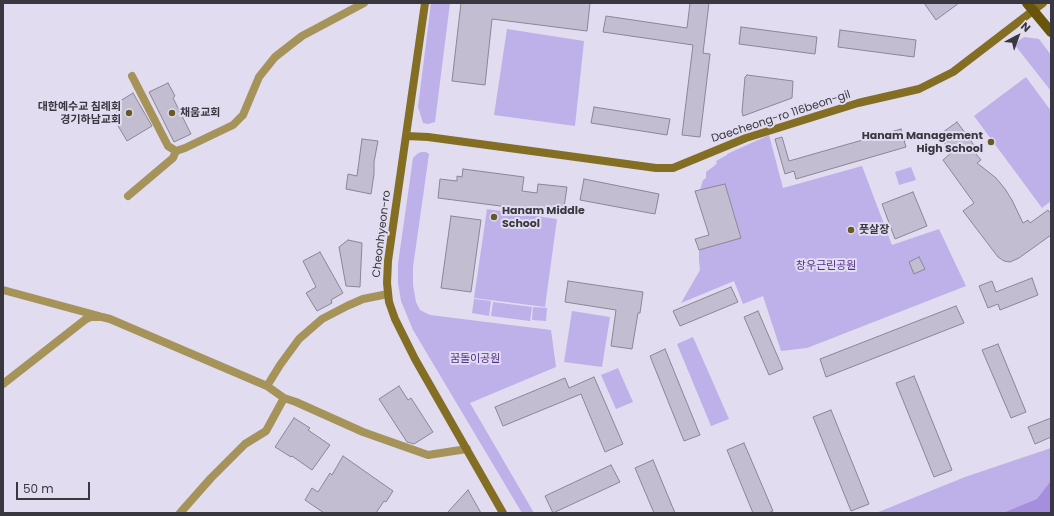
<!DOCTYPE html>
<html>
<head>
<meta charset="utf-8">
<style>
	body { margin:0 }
	#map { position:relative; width:1054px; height:516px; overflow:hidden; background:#e1dcf0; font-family:Poppins,sans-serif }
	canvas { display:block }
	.frame { position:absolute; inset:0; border:4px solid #39373f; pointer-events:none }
	.north { position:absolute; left:998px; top:16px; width:40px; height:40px; -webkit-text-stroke:3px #e1dcf0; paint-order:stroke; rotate:41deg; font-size:11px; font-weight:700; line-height:16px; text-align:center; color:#39373f }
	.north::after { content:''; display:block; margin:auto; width:14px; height:18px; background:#39373f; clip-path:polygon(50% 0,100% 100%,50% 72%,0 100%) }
	.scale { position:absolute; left:16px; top:482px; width:74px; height:18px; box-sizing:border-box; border:2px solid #39373f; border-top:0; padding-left:5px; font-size:12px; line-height:14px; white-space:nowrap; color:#39373f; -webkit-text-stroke:3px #e1dcf0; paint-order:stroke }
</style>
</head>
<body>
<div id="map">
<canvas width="1054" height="516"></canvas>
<div class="frame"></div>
<div class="north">N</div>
<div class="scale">50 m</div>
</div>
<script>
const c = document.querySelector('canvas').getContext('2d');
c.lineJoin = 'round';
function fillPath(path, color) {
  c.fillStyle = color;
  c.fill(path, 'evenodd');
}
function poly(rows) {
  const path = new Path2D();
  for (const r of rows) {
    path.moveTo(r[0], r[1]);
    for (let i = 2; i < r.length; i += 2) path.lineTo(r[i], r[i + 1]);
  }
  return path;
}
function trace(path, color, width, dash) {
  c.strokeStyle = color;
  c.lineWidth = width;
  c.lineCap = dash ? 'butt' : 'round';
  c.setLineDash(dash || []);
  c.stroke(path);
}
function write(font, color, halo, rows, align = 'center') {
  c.font = font + ' Poppins,"Noto Sans KR",sans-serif';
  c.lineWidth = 4;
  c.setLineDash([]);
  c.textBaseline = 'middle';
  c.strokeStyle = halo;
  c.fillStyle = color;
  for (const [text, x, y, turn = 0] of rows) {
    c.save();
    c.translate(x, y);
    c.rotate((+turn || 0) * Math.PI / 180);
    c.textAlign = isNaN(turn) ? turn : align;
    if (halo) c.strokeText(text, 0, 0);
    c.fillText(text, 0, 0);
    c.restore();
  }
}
fillPath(poly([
	[431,3,450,3,435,122,428,124,423,123,418,107],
	[507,29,584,41,575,126,494,115],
	[1024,37,1039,39,1051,55,1051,91,1014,44],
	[1026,77,1051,111,1051,201,1042,208,974,116],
	[769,135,783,188,862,166,892,245,939,229,966,286,807,348,781,351,763,296,743,304,734,281,681,303,700,270,699,261,699,250,741,237,725,184,700,190,703,180,706,178,706,172,714,166,717,163,716,161,727,155,727,154],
	[421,152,426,152,429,154,413,267,413,285,416,302,420,310,430,315,551,330,556,367,470,403,534,513,522,513,413,330,401,301,398,283,398,264,413,158,417,154],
	[911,167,916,180,899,185,895,172],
	[487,209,557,219,545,307,474,298],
	[474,299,491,301,489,316,472,313],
	[493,302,532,307,530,321,491,316],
	[533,307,547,308,546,321,532,320],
	[572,311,610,317,602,367,564,362],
	[693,337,729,419,711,426,677,344],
	[618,368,633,402,616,409,601,375],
	[1051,448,1051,513,876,513,965,477]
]), '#beb1e9');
fillPath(poly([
	[1051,481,1051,512,1047,513,1003,513,1037,499]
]), '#a48edd');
const building = poly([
	[461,3,590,3,587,31,492,19,485,85,452,81,461,3],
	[690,3,709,3,703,53,710,54,700,137,682,135,693,45,603,32,606,16,687,28,690,3],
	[924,3,959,3,936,20,924,3],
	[741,27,817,37,815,54,739,44,741,27],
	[840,30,916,40,914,57,838,47,840,30],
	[747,75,793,81,792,98,743,116,742,112,745,77,747,75],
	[168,83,175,96,173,98,191,134,174,142,149,92,168,83],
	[133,93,152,126,127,141,114,119,120,101,133,93],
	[594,107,670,119,667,135,591,123,594,107],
	[957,122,979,152,976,154,981,160,977,163,996,178,1005,189,1012,200,1023,223,1028,220,1030,223,1048,210,1051,214,1051,235,1019,258,1010,262,1004,261,998,257,963,211,974,203,943,160,951,153,939,135,957,122],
	[901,129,906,147,796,179,794,171,785,174,775,139,782,137,789,161,901,129],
	[362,139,378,141,374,162,374,174,371,194,346,189,348,174,357,176,362,139],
	[463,169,524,177,522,191,537,193,538,184,567,187,563,214,438,198,440,179,457,181,457,176,462,177,463,169],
	[584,179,659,194,655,214,580,200,584,179],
	[725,184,741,238,699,250,695,239,709,235,695,191,725,184],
	[913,192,927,226,895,239,882,204,913,192],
	[451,216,481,220,471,292,441,288,451,216],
	[348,240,362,243,360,287,346,286,339,247,348,240],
	[320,252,343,293,331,300,332,303,317,311,306,293,316,287,303,261,320,252],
	[919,257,925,269,914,274,909,262,919,257],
	[1032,278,1038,295,1000,310,998,304,988,308,979,286,992,281,996,292,1032,278],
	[568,281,643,292,640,313,638,313,632,349,611,346,616,310,565,302,568,281],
	[731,287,738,302,680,326,673,311,731,287],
	[956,306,964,323,826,377,820,359,956,306],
	[758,311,783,369,769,375,744,317,758,311],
	[998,344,1026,412,1011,418,982,350,998,344],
	[665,349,700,435,684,441,650,356,665,349],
	[914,376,952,470,934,477,896,383,914,376],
	[594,377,623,444,605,452,581,394,503,426,495,407,565,378,569,388,594,377],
	[399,386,408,400,411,398,433,432,414,444,407,442,379,399,399,386],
	[831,410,869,504,851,511,813,417,831,410],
	[294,418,310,428,308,430,330,445,312,470,292,456,291,457,275,447,294,418],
	[1051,418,1051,437,1035,444,1028,427,1051,418],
	[744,443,773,511,768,513,753,513,727,450,744,443],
	[343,456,393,491,386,502,384,501,376,513,324,513,305,500,312,488,318,492,330,473,332,475,343,456],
	[653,460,675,513,654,513,635,468,653,460],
	[611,465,620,482,553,513,545,496,611,465],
	[468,490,481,513,447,513,468,490]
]);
fillPath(building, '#c2bdd1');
trace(building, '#8a8698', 1);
trace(poly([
	[132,76,168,146,176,151],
	[128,196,173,158,176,151,185,148,233,125,243,115,259,77,275,57,302,36,364,3],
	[3,290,99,316],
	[388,294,363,299,347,306,322,319,299,339,280,365,267,386,284,398,296,402,363,432,428,455,467,449],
	[3,384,86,319,91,317,102,317,110,319,267,386],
	[180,513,211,478,245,444,266,431,284,398]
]), '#a5935a', 8);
trace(poly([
	[425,3,388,261,387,283,389,302,395,319,415,359,503,513],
	[407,136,428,137,561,155,656,168,673,168,746,138,858,103,919,89,953,72,1043,3]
]), '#846e24', 8);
trace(poly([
	[1027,3,1051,32]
]), '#685509', 10);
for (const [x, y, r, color] of [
	[129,113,4,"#685926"],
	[172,113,4,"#685926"],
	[991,142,4,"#685926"],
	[494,217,4,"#685926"],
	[851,230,4,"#685926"]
]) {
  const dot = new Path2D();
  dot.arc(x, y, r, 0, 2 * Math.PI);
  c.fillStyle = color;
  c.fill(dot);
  trace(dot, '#e1dcf0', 1.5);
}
write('bold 11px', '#39373f', '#e1dcf0', [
	["대한예수교 침례회",121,107,"right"],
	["경기하남교회",121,120,"right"],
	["채움교회",180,113],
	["Hanam Management",983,136,"right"],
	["High School",983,149,"right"],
	["Hanam Middle",502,211],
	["School",502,224],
	["풋살장",859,230]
], 'left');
write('11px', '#39373f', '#e1dcf0', [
	["Daecheong-ro 116beon-gil",781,117,-18],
	["Cheonhyeon-ro",382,234,-83]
]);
write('11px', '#52318c', '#e1dcf0', [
	["창우근린공원",826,266],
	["꿈돌이공원",475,359]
]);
</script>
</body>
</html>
